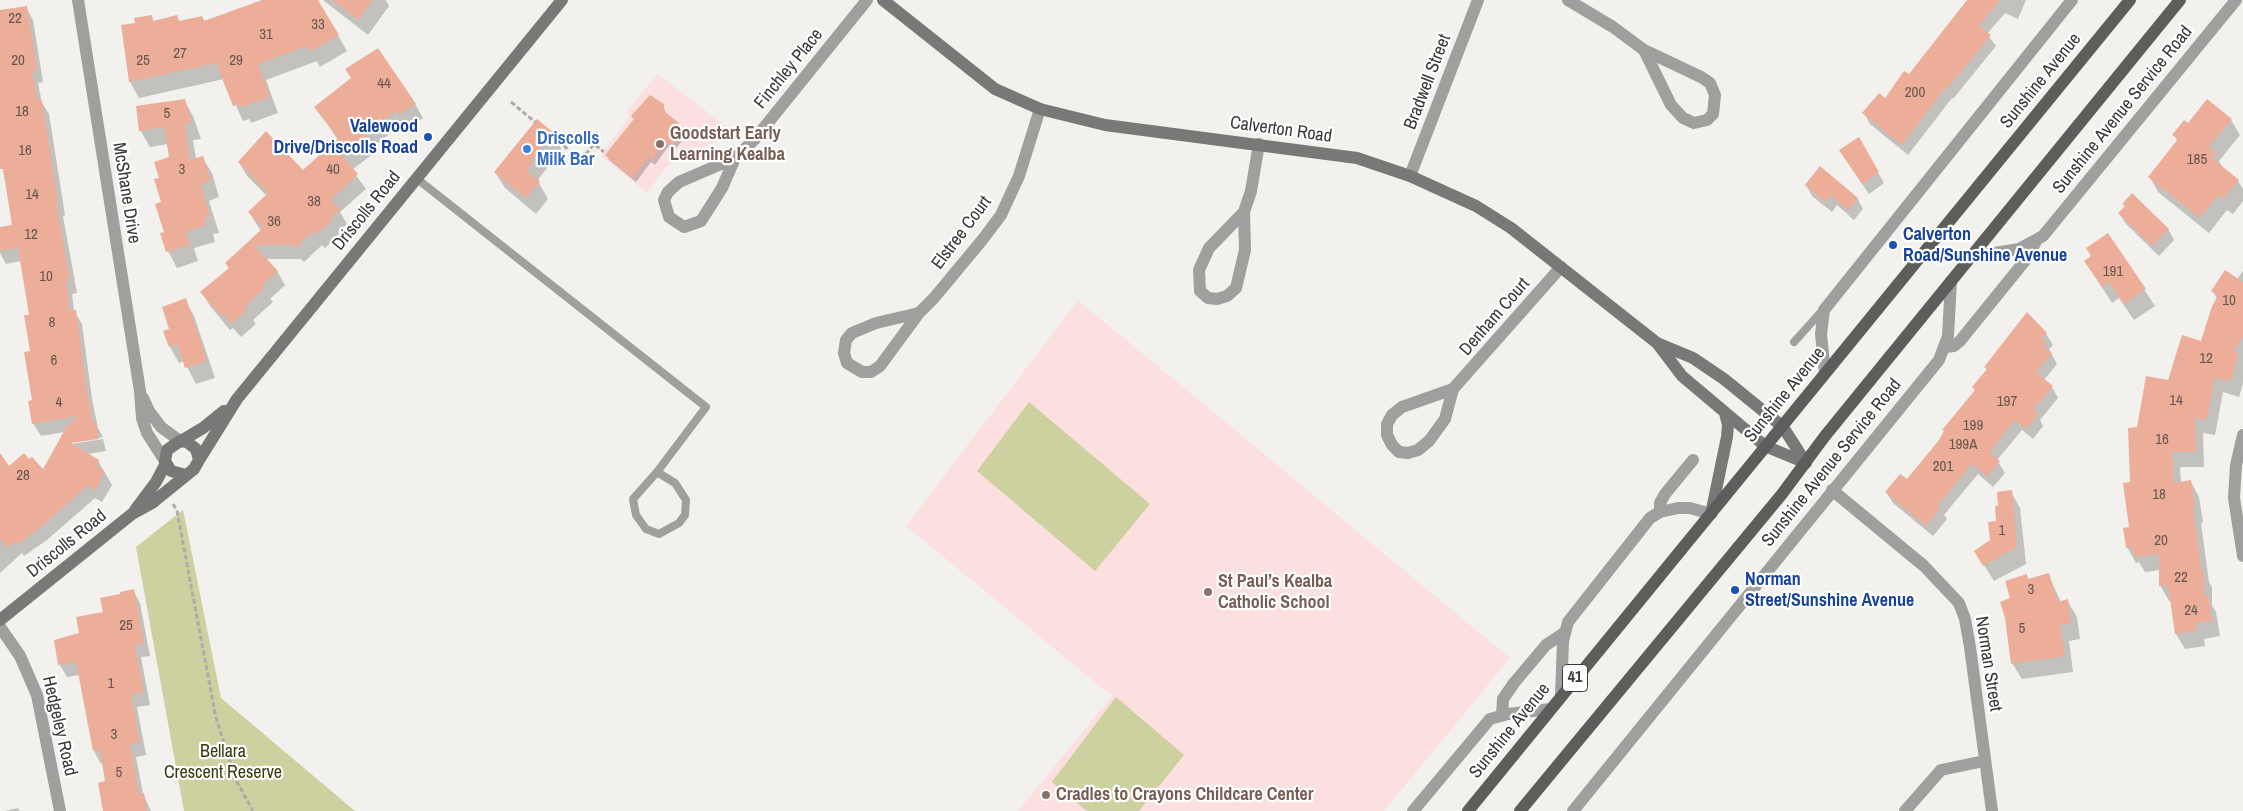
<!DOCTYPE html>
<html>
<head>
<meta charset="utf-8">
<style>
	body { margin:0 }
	canvas { display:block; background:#f2f1ee }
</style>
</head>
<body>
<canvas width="2243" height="811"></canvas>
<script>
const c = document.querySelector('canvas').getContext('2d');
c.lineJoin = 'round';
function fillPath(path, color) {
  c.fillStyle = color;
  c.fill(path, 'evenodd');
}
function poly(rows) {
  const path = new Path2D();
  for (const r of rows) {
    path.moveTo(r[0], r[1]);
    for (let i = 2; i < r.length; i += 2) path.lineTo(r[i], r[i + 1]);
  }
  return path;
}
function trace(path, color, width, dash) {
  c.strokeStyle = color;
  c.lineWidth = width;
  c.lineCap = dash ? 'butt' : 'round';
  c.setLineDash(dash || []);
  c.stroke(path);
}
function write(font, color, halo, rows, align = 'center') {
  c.font = font + ' "Archivo Narrow",sans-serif';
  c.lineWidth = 4.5;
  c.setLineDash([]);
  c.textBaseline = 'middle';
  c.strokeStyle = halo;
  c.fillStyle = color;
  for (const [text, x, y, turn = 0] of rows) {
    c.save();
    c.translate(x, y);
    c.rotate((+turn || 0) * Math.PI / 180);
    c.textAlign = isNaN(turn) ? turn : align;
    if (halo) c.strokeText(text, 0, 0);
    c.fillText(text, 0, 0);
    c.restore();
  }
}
fillPath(poly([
	[658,74,733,132,666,167,647,193,601,156,630,116,626,112],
	[1078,300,1510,658,1384,811,1018,811,1112,696,906,526]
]), '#fbe0df');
fillPath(poly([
	[1029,402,1150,504,1095,571,977,471],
	[183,510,221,698,355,811,184,811,136,547],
	[1116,697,1184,755,1139,811,1087,811,1052,782]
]), '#ccd19f');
fillPath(poly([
	[265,0,317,0,347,51,320,67,317,61,266,80,278,113,251,123,249,119,243,121,224,79,139,98,130,82,123,26,137,24,151,16,154,22,177,17,180,22,202,17,205,22],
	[323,0,386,0,389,6,368,35],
	[1973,0,2026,0,2018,19,2005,13,1987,34,1996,46,1953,99,1952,98,1908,155,1870,124,1864,113,1885,100,1909,76],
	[26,7,33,20,43,82,38,83,42,103,49,114,65,215,63,216,77,293,72,294,74,311,82,324,92,399,98,428,103,437,72,442,72,444,103,439,106,451,87,454,98,461,112,485,102,502,95,498,47,540,24,556,22,553,0,573,0,471,9,467,43,471,65,432,41,436,33,423,30,316,21,261,6,264,0,253,0,228,14,226,0,154,0,11],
	[184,100,193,116,201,139,193,140,196,159,202,157,212,173,219,197,209,201,219,233,213,234,215,242,194,248,198,261,177,268,168,251,161,178,170,158,168,144,150,147,140,130],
	[415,104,423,118,408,128,405,124,387,136,371,148,374,153,352,170,366,189,340,212,347,224,338,232,340,234,325,248,322,245,304,262,301,259,265,259,277,271,285,285,270,299,273,302,253,320,256,324,241,337,233,328,230,330,210,306,202,292,229,269,226,263,261,231,249,212,267,196,247,176,239,162,303,172,338,140,316,107],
	[663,105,666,114,682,130,683,140,676,148,667,148,655,165,651,162,636,182,609,160,607,155,635,120,632,116],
	[2231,120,2240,135,2219,161,2224,170,2238,181,2243,189,2243,201,2233,214,2227,210,2209,233,2158,192,2150,177,2178,142,2174,135,2188,124],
	[553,134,562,150,539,178,539,183,548,199,536,214,505,188,495,172],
	[1858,138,1884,183,1869,194,1840,151],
	[1806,185,1857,198,1863,209,1854,220,1837,205,1832,212,1812,196],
	[2126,207,2168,229,2174,240,2159,256,2126,224,2119,213],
	[2108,235,2155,306,2134,320,2119,298,2112,303,2085,261,2092,257],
	[2243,271,2243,383,2239,397,2223,392,2215,435,2203,433,2204,467,2180,467,2181,483,2191,482,2199,497,2203,522,2201,523,2209,582,2212,587,2212,605,2216,612,2220,636,2204,639,2205,646,2185,649,2176,634,2172,601,2169,601,2160,585,2160,570,2145,572,2139,562,2136,563,2127,547,2130,528,2131,483,2138,428,2168,382,2201,343,2217,299,2213,291,2237,279],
	[185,300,194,316,215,378,196,384,184,361,179,363,170,347,171,330],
	[2046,334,2053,345,2049,349,2057,364,2044,380,2052,387,2058,398,2040,420,2043,426,2033,439,2022,430,1997,460,2005,473,1993,487,1978,474,1944,515,1947,519,1933,536,1893,503,1886,492,1907,481,1940,441,1976,391,1987,370,1985,367],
	[2011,492,2020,508,2026,564,1994,581,1975,551,1991,541],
	[2048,574,2061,602,2067,600,2077,617,2080,639,2069,641,2073,672,2022,679,2012,663,2012,599,2029,580],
	[133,590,140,603,150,656,141,657,150,705,137,707,146,755,136,757,143,794,151,811,104,811,107,782,103,763,101,764,94,751,80,675,67,677,60,665,80,634,121,596],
	[18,808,20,811,5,811]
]), '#0003');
fillPath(poly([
	[262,0,318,0,339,35,310,52,307,46,258,64,270,97,241,107,240,104,233,106,216,63,129,82,121,25,135,23,134,18,152,15,153,21,177,15,179,21,202,16,204,21],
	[332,0,373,0,358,20],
	[1967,0,2000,0,1979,26,1991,35,1947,89,1945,88,1902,145,1862,113,1879,93,1885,98,1904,71,1909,74],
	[27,6,37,70,32,71,38,101,42,101,58,203,56,203,70,281,66,281,70,311,76,310,86,386,93,424,96,423,99,439,71,443,99,460,96,466,105,472,95,490,87,486,40,528,16,545,14,542,7,548,0,539,0,453,9,466,24,453,29,459,32,457,43,469,67,426,79,416,32,424,28,401,32,400,24,352,30,351,24,315,29,315,18,248,0,251,0,227,12,225,3,169,0,169,0,10],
	[378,48,416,104,399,115,396,111,379,122,364,134,367,138,343,157,358,174,331,200,340,209,331,218,333,220,316,235,313,231,295,248,292,245,254,245,278,271,263,284,265,287,245,306,248,309,232,324,224,314,222,317,200,292,229,268,225,263,263,228,248,212,268,193,238,162,266,131,303,170,338,138,314,107,351,78,345,69],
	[650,95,664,104,664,111,679,123,681,134,673,144,664,144,652,161,648,157,633,178,605,155,634,119,631,116],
	[185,99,192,122,185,124,190,160,203,156,211,181,201,184,210,216,204,218,207,225,186,232,190,245,166,252,160,233,164,232,155,204,161,202,154,179,159,178,154,162,169,157,164,127,139,131,136,106],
	[2207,99,2232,119,2209,147,2216,153,2212,158,2239,180,2223,199,2218,195,2200,218,2148,177,2178,139,2172,135,2184,120,2188,123],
	[537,119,554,133,531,161,532,163,527,171,540,182,526,198,494,172],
	[1859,137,1879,172,1862,184,1839,150],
	[1820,166,1858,198,1848,210,1830,195,1825,202,1805,185],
	[2132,193,2169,229,2152,246,2118,213,2125,206,2122,204],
	[2108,233,2146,289,2124,304,2109,282,2102,287,2084,261,2091,256,2086,248],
	[2225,270,2243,282,2243,337,2233,352,2239,353,2230,382,2215,377,2207,420,2195,418,2196,452,2172,452,2174,483,2191,480,2195,507,2193,508,2201,570,2204,570,2204,596,2208,595,2212,621,2196,623,2197,631,2175,634,2168,586,2159,586,2159,554,2135,557,2133,547,2126,548,2123,528,2129,527,2123,483,2130,482,2128,428,2137,427,2146,376,2168,380,2182,335,2201,341,2212,306,2218,296,2211,291],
	[186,298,207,361,185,368,177,344,169,347,163,331,169,329,162,307],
	[2027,312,2047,333,2042,339,2047,343,2044,346,2052,353,2036,372,2053,386,2033,410,2038,414,2026,429,2015,420,1989,452,2000,461,1987,477,1972,464,1938,505,1941,507,1926,526,1885,492,1900,474,1907,479,1939,440,1944,431,1942,430,1975,390,1972,387,1987,369,1984,367],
	[2012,490,2017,547,1983,566,1974,551,1990,540,1988,522,1996,521,1995,506,1998,506,1997,492],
	[2049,573,2058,602,2068,599,2071,623,2060,625,2065,656,2011,664,2005,618,2000,602,2010,598,2005,581,2027,574,2028,579],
	[134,589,144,643,135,645,144,692,131,695,140,742,130,744,139,794,144,793,147,811,103,811,98,783,105,781,100,750,93,751,76,662,58,665,54,640,79,633,76,617,103,612,100,598,120,594,120,592]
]), '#ecae99');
trace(poly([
	[511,102,535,122],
	[552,136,581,160,594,144,604,152],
	[173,504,177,511,216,718,236,780,253,811]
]), '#adacaa', 3, [5, 2.5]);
trace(poly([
	[416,178,706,407,657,472,633,499,636,515,646,529,659,534,679,523,685,515,686,500,675,483,657,472],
	[1794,342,1822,311]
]), '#a09f9e', 8);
trace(poly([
	[78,0,140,391,142,418,147,433,165,461],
	[1568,0,1613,27,1644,50,1701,77,1710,83,1715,95,1713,114,1707,120,1694,123,1683,118,1671,105,1644,50],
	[735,158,679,182,668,192,664,200,669,217,684,227,701,221,722,188,735,158,754,140,867,0],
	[1410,176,1478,0],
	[1244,212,1209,248,1199,270,1200,291,1208,298,1217,299,1227,296,1236,288,1245,250,1244,212,1251,191,1259,144],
	[1971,257,2019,249,2043,236,2236,0],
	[919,313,876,323,852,333,846,340,844,353,847,363,862,372,871,372,880,366,919,313,934,298,983,239,1001,215,1019,176,1040,109],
	[1945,347,1954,346,1960,341,2028,257,2036,241],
	[1825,373,1821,334,1824,310,2072,0],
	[1453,389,1445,419,1429,441,1418,450,1408,453,1399,452,1392,445,1387,435,1387,424,1392,415,1402,407,1453,389,1561,267],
	[143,398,149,411,161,427,180,441],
	[2243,435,2236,465,2234,498,2243,556],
	[1832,490,1924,566,1959,603,1965,619,1970,647,1992,811],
	[1660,512,1660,503,1665,494,1693,460],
	[0,627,20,656,37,695,60,811],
	[1561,696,1563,641,1568,622,1650,518,1660,512,1678,508,1690,508,1711,514],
	[1502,715,1503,699,1514,683,1546,645,1564,633],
	[1413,811,1490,719,1508,714,1550,709],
	[1573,811,1939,360,1948,336,1951,281],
	[1905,811,1941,770,1984,761]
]), '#a09f9e', 12);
trace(poly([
	[883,0,995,89,1040,109,1105,125,1357,158,1410,176,1476,206,1511,228,1657,343,1682,376,1765,446,1806,463],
	[1657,343,1693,358,1724,379,1783,427,1806,463],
	[181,441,203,428,224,411],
	[199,460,237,399,562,0],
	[135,510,156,482,166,463],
	[1711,514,1727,437,1728,425,1725,413],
	[0,620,132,514,152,503,194,469,199,460,196,449,187,442,180,441,167,450,165,461,171,471,186,475]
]), '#7a7877', 12);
trace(poly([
	[1468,811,2130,0],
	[1520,811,1782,494,1825,436,2180,0]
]), '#5f5d5b', 12);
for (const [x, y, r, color] of [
	[428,137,5,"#1a4fb4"],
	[660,144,5,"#8d6e63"],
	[527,149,5,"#3f7fe0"],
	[1893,245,5,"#1a4fb4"],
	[1735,590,5,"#1a4fb4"],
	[1208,592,5,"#8d6e63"],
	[1046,795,5,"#8d6e63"]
]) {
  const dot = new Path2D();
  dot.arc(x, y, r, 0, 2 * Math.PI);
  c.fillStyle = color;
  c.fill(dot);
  trace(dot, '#fff', 2);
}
write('15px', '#665650', null, [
	["22",15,19],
	["33",318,25],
	["31",266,35],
	["27",180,54],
	["20",18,61],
	["25",143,61],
	["29",236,61],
	["44",384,84],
	["200",1915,93],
	["18",22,112],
	["5",167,114],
	["16",25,151],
	["185",2197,160],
	["3",182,170],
	["40",333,170],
	["14",32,195],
	["38",314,202],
	["36",274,222],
	["12",31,235],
	["191",2113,272],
	["10",46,277],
	["10",2229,301],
	["8",52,323],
	["12",2206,359],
	["6",54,361],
	["14",2176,401],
	["197",2007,402],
	["4",59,403],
	["199",1973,426],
	["16",2162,440],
	["199A",1963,445],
	["201",1943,467],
	["28",23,476],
	["18",2159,495],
	["1",2002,531],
	["20",2161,541],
	["22",2181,578],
	["3",2031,590],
	["24",2191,611],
	["25",126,626],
	["5",2022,629],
	["1",111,684],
	["3",114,735],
	["5",119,773]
]);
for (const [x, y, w] of [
	[1575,678,25]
]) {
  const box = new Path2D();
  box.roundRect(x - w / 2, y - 13.5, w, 27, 4);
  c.fillStyle = '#fff';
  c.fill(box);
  trace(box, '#393938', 1);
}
write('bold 16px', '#393938', null, [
	["41",1575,678]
]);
write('18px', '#393938', '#fff', [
	["Finchley Place",789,69,-51],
	["Sunshine Avenue",2041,81,-51],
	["Bradwell Street",1428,82,-69],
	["Sunshine Avenue Service Road",2123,110,-51],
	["Calverton Road",1281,130,8],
	["McShane Drive",126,193,81],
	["Driscolls Road",367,211,-51],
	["Elstree Court",962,233,-53],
	["Denham Court",1495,317,-49],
	["Sunshine Avenue",1785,395,-51],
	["Sunshine Avenue Service Road",1832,463,-51],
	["Driscolls Road",67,544,-39],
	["Norman Street",1988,664,81],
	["Hedgeley Road",59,726,77],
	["Sunshine Avenue",1510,731,-51]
]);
write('bold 18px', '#164399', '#fff', [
	["Valewood",418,127,"right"],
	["Drive/Driscolls Road",418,148,"right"],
	["Calverton",1903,235],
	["Road/Sunshine Avenue",1903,256],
	["Norman",1745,580],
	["Street/Sunshine Avenue",1745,601]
], 'left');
write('bold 18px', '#785e54', '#fff', [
	["Goodstart Early",670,134],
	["Learning Kealba",670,155],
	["St Paul’s Kealba",1218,582],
	["Catholic School",1218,603],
	["Cradles to Crayons Childcare Center",1056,795]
], 'left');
write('bold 18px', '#366cbe', '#fff', [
	["Driscolls",537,139],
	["Milk Bar",537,160]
], 'left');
write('18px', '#373a0b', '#fff', [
	["Bellara",223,752],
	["Crescent Reserve",223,773]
]);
</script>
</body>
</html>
